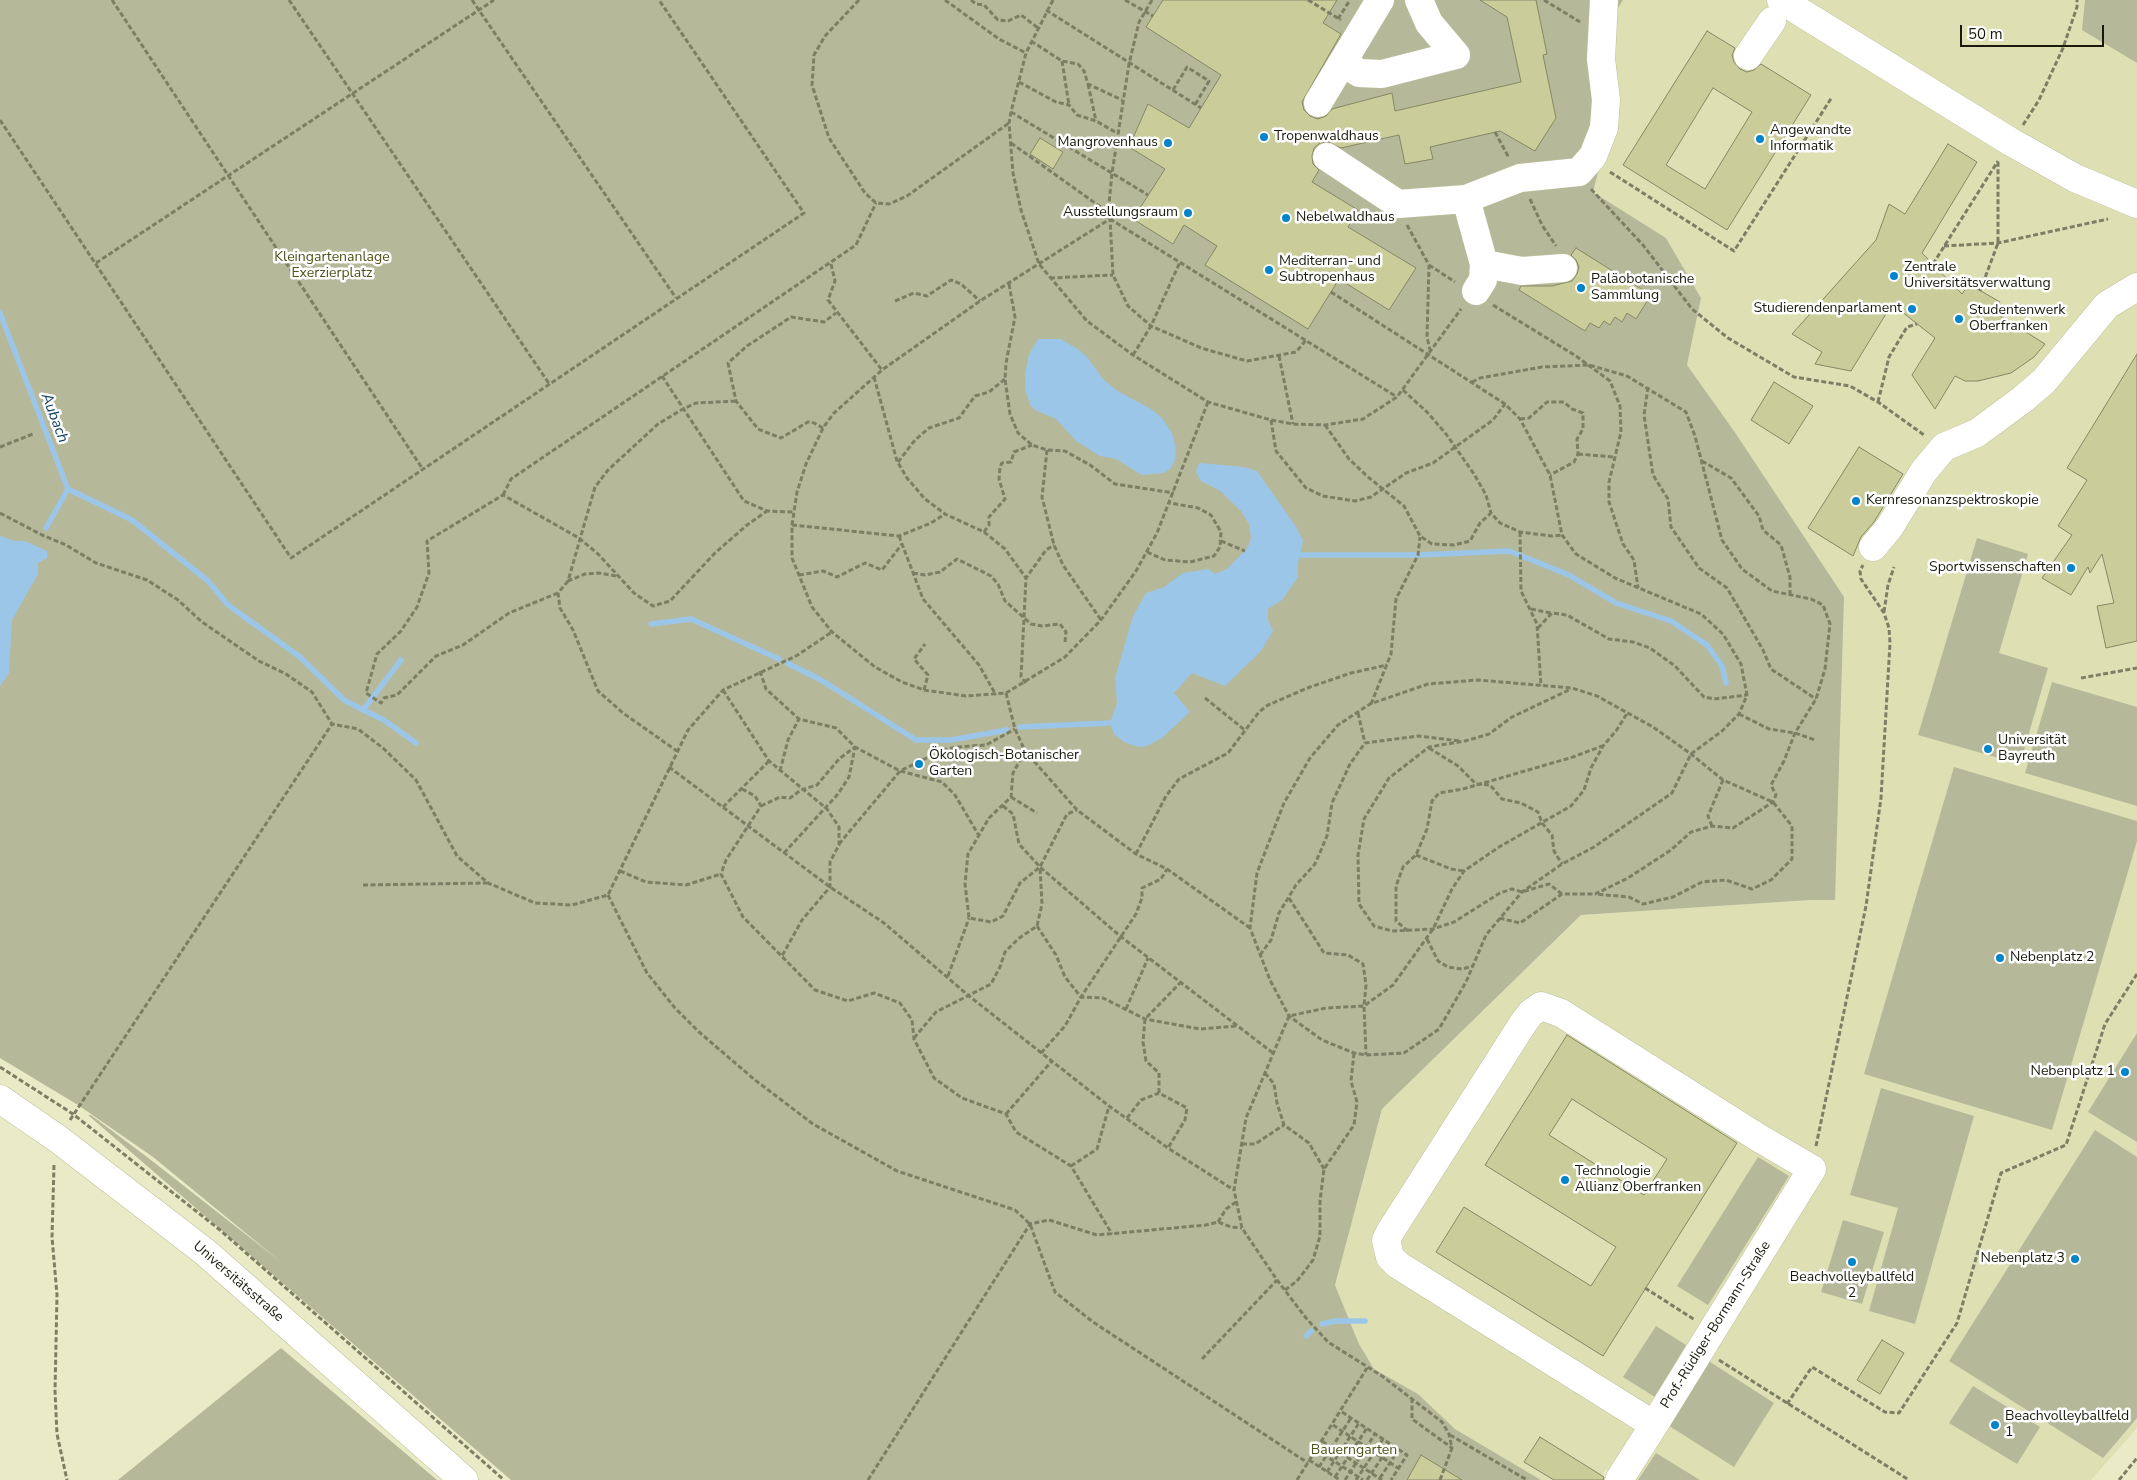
<!DOCTYPE html>
<html>
<head>
<meta charset="utf-8">
<style>
	body { margin:0 }
	#map { position:relative; width:2137px; height:1480px; overflow:hidden; background:#e8ebc5; font-family:"Nunito Sans",sans-serif }
	canvas { display:block }
	.scale { position:absolute; left:1960px; top:25px; width:144px; height:22px; box-sizing:border-box; border:2px solid #191a0c; border-top:0; padding-left:6px; font-size:15px; line-height:18px; white-space:nowrap; color:#191a0c; -webkit-text-stroke:4px #fff; paint-order:stroke }
</style>
</head>
<body>
<div id="map">
<canvas width="2137" height="1480"></canvas>
<div class="scale">50 m</div>
</div>
<script>
const c = document.querySelector('canvas').getContext('2d');
c.lineJoin = 'round';
function fillPath(path, color) {
  c.fillStyle = color;
  c.fill(path, 'evenodd');
}
function poly(rows) {
  const path = new Path2D();
  for (const r of rows) {
    path.moveTo(r[0], r[1]);
    for (let i = 2; i < r.length; i += 2) path.lineTo(r[i], r[i + 1]);
  }
  return path;
}
function trace(path, color, width, dash) {
  c.strokeStyle = color;
  c.lineWidth = width;
  c.lineCap = dash ? 'butt' : 'round';
  c.setLineDash(dash || []);
  c.stroke(path);
}
function write(font, color, halo, rows, align = 'center') {
  c.font = font + ' "Nunito Sans",sans-serif';
  c.lineWidth = 5;
  c.setLineDash([]);
  c.textBaseline = 'middle';
  c.strokeStyle = halo;
  c.fillStyle = color;
  for (const [text, x, y, turn = 0] of rows) {
    c.save();
    c.translate(x, y);
    c.rotate((+turn || 0) * Math.PI / 180);
    c.textAlign = isNaN(turn) ? turn : align;
    if (halo) c.strokeText(text, 0, 0);
    c.fillText(text, 0, 0);
    c.restore();
  }
}
fillPath(poly([
	[1623,0,2137,0,2137,1428,2091,1480,1623,1480,1606,1469,1599,1480,1541,1480,1455,1429,1418,1394,1374,1369,1359,1344,1335,1285,1382,1109,1581,915,1810,900,1835,900,1734,431,1687,365,1701,298,1666,238,1593,192,1602,157,1615,13]
]), '#dee0b3');
fillPath(poly([
	[0,0,1623,0,1615,13,1602,157,1593,192,1666,238,1701,298,1687,365,1734,431,1844,597,1835,900,1810,900,1581,915,1382,1109,1335,1285,1359,1344,1374,1369,1418,1394,1455,1429,1541,1480,511,1480,88,1115,91,1115,151,1160,281,1262,153,1157,78,1105,0,1058],
	[2085,0,2137,0,2137,63,2082,30],
	[1977,538,2028,554,1999,653,2048,668,2020,764,1918,735],
	[2052,682,2137,707,2137,806,2025,773],
	[1954,767,2137,821,2137,841,2052,1130,1864,1074],
	[2137,1033,2137,1142,2088,1112],
	[1881,1088,1974,1116,1915,1324,1869,1311,1898,1208,1850,1195],
	[2095,1130,2137,1157,2137,1418,2103,1458,1949,1361],
	[1758,1157,1789,1176,1708,1305,1677,1286],
	[1843,1220,1884,1232,1862,1304,1821,1292],
	[1656,1326,1686,1345,1655,1397,1623,1377],
	[281,1348,437,1480,118,1480],
	[1704,1358,1774,1403,1734,1467,1663,1422],
	[1973,1386,2040,1427,2017,1464,1949,1423],
	[1656,1453,1700,1480,1638,1480]
]), '#b6b89a');
fillPath(poly([
	[1038,339,1061,339,1079,350,1087,357,1103,379,1116,390,1151,409,1162,418,1172,433,1176,448,1175,460,1171,468,1164,473,1142,475,1116,459,1100,456,1076,441,1056,419,1035,410,1030,405,1025,389,1025,374,1029,354],
	[1199,463,1244,467,1257,471,1297,528,1303,541,1298,564,1298,577,1282,600,1268,609,1268,620,1273,631,1261,651,1225,686,1192,673,1174,693,1190,712,1162,738,1147,746,1138,747,1124,742,1114,734,1110,723,1117,703,1115,678,1133,616,1146,593,1164,587,1183,573,1208,569,1215,574,1227,569,1248,547,1251,538,1249,524,1241,511,1219,490,1201,481,1196,472],
	[0,536,14,541,25,541,47,551,47,558,38,563,38,574,12,620,9,673,0,686]
]), '#9cc6e8');
trace(poly([
	[0,313,68,489,46,528],
	[68,489,132,520,208,581,228,605,300,657,344,700,363,710,401,660],
	[1301,555,1418,555,1509,551,1569,575,1616,603,1671,621,1707,645,1722,666,1726,683],
	[651,624,691,619,779,659],
	[787,663,821,680,916,740,951,740,1007,730],
	[363,710,384,720,416,743],
	[1020,727,1110,723],
	[1322,1324,1335,1321,1365,1321],
	[1306,1336,1311,1331]
]), '#9cc6e8', 5.5);
const building = poly([
	[1163,0,1337,0,1323,23,1341,34,1302,102,1304,110,1310,116,1318,119,1326,116,1332,109,1392,93,1395,111,1521,82,1507,17,1480,0,1536,0,1547,54,1543,55,1556,118,1535,151,1500,131,1430,147,1433,159,1405,164,1399,135,1341,148,1328,142,1320,143,1314,148,1312,156,1313,164,1319,170,1312,182,1358,210,1348,227,1416,268,1389,310,1339,279,1308,329,1205,265,1217,246,1184,225,1173,244,1133,219,1165,169,1129,147,1148,104,1189,128,1221,75,1146,27,1163,0],
	[1707,31,1735,48,1732,55,1734,62,1740,69,1747,72,1754,70,1761,64,1811,95,1727,230,1623,165,1707,31],
	[1713,88,1752,112,1705,189,1666,165,1713,88],
	[1040,138,1063,152,1053,169,1030,154,1040,138],
	[1948,144,1977,162,1922,253,1962,294,1969,284,2000,302,1994,312,2045,344,2034,357,2011,373,1978,381,1965,381,1955,376,1935,409,1912,375,1935,338,1892,304,1851,371,1815,364,1822,352,1792,334,1876,240,1889,204,1905,214,1948,144],
	[1576,248,1651,295,1636,319,1627,313,1622,322,1615,317,1610,325,1604,321,1599,328,1590,323,1585,331,1519,290,1521,286,1552,286,1572,281,1577,274,1579,267,1576,260,1571,255,1576,248],
	[2137,354,2137,641,2106,648,2097,606,2114,603,2102,554,2090,573,2088,567,2071,595,2042,578,2072,535,2058,526,2087,480,2067,468,2137,354],
	[1774,382,1813,406,1789,444,1751,420,1774,382],
	[1859,447,1903,474,1874,522,1861,537,1853,556,1808,528,1859,447],
	[1567,1035,1737,1143,1603,1356,1436,1252,1464,1207,1591,1286,1616,1247,1485,1165,1567,1035],
	[1572,1099,1667,1159,1644,1195,1549,1135,1572,1099],
	[1882,1340,1904,1353,1880,1394,1857,1380,1882,1340],
	[1540,1437,1604,1477,1603,1480,1554,1480,1524,1462,1540,1437],
	[1421,1455,1462,1480,1407,1480,1421,1455]
]);
fillPath(building, '#cacc9a');
trace(building, '#868865', 1);
const minor = poly([
	[1781,0,2011,142,2075,178,2137,204],
	[1748,56,1772,21],
	[1343,62,1359,73,1382,74,1456,55,1429,23,1419,0],
	[1318,103,1380,0],
	[1327,157,1398,204,1466,199,1520,178,1579,172,1593,156,1604,128,1606,100,1601,59,1604,0],
	[1466,199,1484,264,1483,280,1476,291],
	[1484,264,1522,271,1563,268],
	[1873,547,1889,528,1924,471,1944,447,1977,433,2023,399,2044,381,2107,305,2137,287],
	[1619,1480,1654,1425,1812,1169,1759,1138,1561,1013,1541,1006,1531,1013,1524,1022,1390,1232,1386,1240,1390,1257,1398,1265,1654,1425]
]);
const major = poly([
	[0,1099,58,1139,205,1252,464,1480]
]);
trace(minor, '#bfc19c', 29);
trace(major, '#bfc19c', 29);
trace(poly([
	[112,0,422,468],
	[289,0,550,385],
	[472,0,676,298],
	[859,0,825,36,814,55,812,85,829,138,865,193,876,203,889,204,907,196,1009,123],
	[945,0,999,39,1026,53],
	[971,0,976,4,984,5,998,20,1008,21,1021,15,1038,28],
	[1053,0,1026,53,1011,112,1009,123,1013,173,1021,210,1039,264,1087,321,1133,355,1208,402,1271,420,1293,424,1325,425,1363,419,1397,397,1461,309],
	[1125,0,1153,16],
	[1152,0,1139,22,1129,64,1112,173,1109,204,1110,219,1397,397],
	[1308,0,1341,20],
	[1544,0,1580,22],
	[1046,10,1201,108],
	[1338,19,1350,0],
	[1031,41,1062,61,1078,64,1084,71,1088,84,1122,100],
	[1062,61,1069,105],
	[1019,82,1056,102,1069,105,1077,115,1096,121,1117,133],
	[1088,84,1096,121],
	[1173,90,1187,67,1209,81,1195,105],
	[1011,112,1148,195],
	[0,120,291,558,804,213,659,0],
	[2023,125,2039,100,2063,48,2077,7,2077,0],
	[1495,132,1509,158],
	[1011,143,1109,213],
	[1610,172,1734,251,1832,97],
	[1591,189,1643,245,1692,309,1728,338,1794,377,1850,386,1878,402,1924,435],
	[1530,199,1542,225,1556,246],
	[1407,225,1429,265,1427,337,1430,350],
	[1944,246,1998,243,2108,219],
	[96,263,494,0],
	[831,264,835,281,828,300,882,370],
	[1933,264,1998,161],
	[1429,265,1455,282],
	[1050,278,1113,275],
	[1009,284,1015,317,1006,363,1005,379,1010,414,1018,433,1032,445,1047,450,1065,451,1090,465,1115,484,1174,493],
	[1980,291,1998,243,1998,161],
	[1331,292,1505,404,1520,419,1550,475,1562,535,1576,554,1615,578,1701,614,1723,634,1741,664,1747,695,1739,714,1722,731,1691,754,1672,793,1594,847,1562,864,1522,892,1486,935,1466,982,1439,1029,1404,1053,1366,1055,1354,1053,1322,1040,1289,1016,1270,980,1250,928,1257,873,1284,803,1310,758,1338,725,1370,704,1428,684,1478,680,1572,688,1597,696,1653,727,1691,754,1723,780,1773,802,1792,826,1792,859,1771,880,1752,889,1726,880,1702,882,1673,897,1643,904,1629,897,1595,894],
	[895,301,914,293,927,296,951,280,961,284,980,301],
	[1493,305,1576,356,1610,381,1620,406,1621,432,1609,482,1609,502,1623,544,1634,560,1638,588],
	[1133,355,1151,326,1180,262],
	[1279,356,1293,424],
	[662,376,744,501,767,511,794,512],
	[874,377,897,461,907,478,925,499,945,514,984,532,1005,549,1026,578],
	[1472,382,1480,378,1542,367,1589,365,1627,376,1686,412,1695,436,1722,540,1742,569,1772,591,1811,599,1823,605,1830,624,1825,669,1816,699,1795,733,1784,761,1771,785,1776,795,1773,802,1733,828,1712,826,1691,832,1671,850,1628,878,1595,894,1562,894,1520,923,1499,918],
	[1648,387,1644,415,1653,475,1668,499,1671,527,1699,568,1727,588,1763,650,1771,669,1816,699],
	[1403,390,1428,413,1446,434,1474,474,1486,495,1491,513],
	[1208,402,1157,533,1136,571,1101,620,1065,657,1006,693,966,696,924,690,902,682,875,667,832,632,812,607,792,558,792,525,797,492,806,464,823,428,833,414,882,370,980,301,1110,219,1113,275,1128,306,1151,326,1201,348,1247,361,1296,352,1306,340],
	[1878,402,1889,357,1907,327,1917,324],
	[1520,419,1529,418,1547,402,1564,402,1572,409,1583,413,1583,429,1577,439,1578,454,1574,462,1550,475],
	[1271,420,1276,451,1306,488,1323,496,1355,501,1371,497,1406,473,1433,463,1493,420,1505,404],
	[1325,425,1349,459,1368,477,1404,506,1420,536,1432,544,1454,545,1470,541,1480,523,1491,513,1500,523,1520,532,1552,536,1562,535],
	[823,428,812,422,808,422,781,438,758,429,736,401,728,363,747,346,791,317,824,322,836,313],
	[0,447,33,434],
	[1047,450,1042,497,1054,545,1063,565,1101,620],
	[1578,454,1614,457],
	[1702,461,1731,478,1759,516,1763,530,1781,545,1790,577,1790,596],
	[898,462,915,440,929,428,959,418,975,396,989,392,1005,379],
	[503,495,511,479,856,245,876,203],
	[0,513,42,535,66,545,96,563,147,580,178,600,202,622,259,661,286,674,312,692,332,724],
	[792,525,899,536,931,523,945,514],
	[984,532,989,525,989,517,1005,499,999,479,1000,467,1002,463,1011,462,1014,452,1032,445],
	[1520,532,1521,591,1537,624,1541,686],
	[899,536,923,599,979,665,996,695],
	[1221,541,1245,551],
	[1147,552,1165,560,1190,562,1214,556,1220,547,1221,532,1211,515,1198,508,1170,503],
	[913,573,925,575,940,572,957,559,991,576,998,584,1005,601,1031,624,1042,626,1060,624,1066,632,1065,642],
	[799,575,823,571,837,577,865,563,882,570,902,544],
	[616,576,599,573,585,574,568,581,595,487,608,470,658,424,683,409,696,403,736,401],
	[568,581,558,593,560,608,573,630,598,691,623,713,677,751],
	[558,593,509,613,463,645,436,656,397,695,384,698,381,703,366,693,377,654,401,631,417,607,429,573,427,541,503,495,579,538,598,554,634,593,653,606,670,601,715,553,747,525,767,511],
	[1531,609,1551,613],
	[1884,612,1888,585,1894,567],
	[1538,628,1552,613,1567,615,1609,639,1633,642,1650,648,1675,666,1704,697,1714,699,1747,695],
	[760,671,766,689,799,719,836,728,855,747,900,771,942,782,955,795,978,834],
	[2081,678,2137,668],
	[1026,683,1021,677,1026,578,1046,550,1054,545],
	[723,690,769,761,827,809,839,827,839,845,830,862,830,887,802,920,782,956],
	[924,690,928,675,914,659,925,644],
	[1006,693,1015,729,1025,751,1077,810,1136,854,1167,869,1250,928],
	[1205,698,1246,731],
	[1371,704,1391,654,1396,599,1418,555,1420,537],
	[1358,713,1365,743],
	[1739,714,1769,729,1795,733,1815,740],
	[1429,748,1458,766,1476,784,1490,785,1502,799,1521,803,1538,812,1542,823,1552,835,1554,851,1562,864],
	[1025,751,1013,773,1011,797,989,818,968,854,965,884,969,918,991,922,1003,916,1020,883,1040,867,1067,814,1077,810],
	[669,767,830,887,884,923,969,996,1109,1106,1168,1148,1234,1190],
	[780,771,788,740,799,719],
	[742,789,755,796,761,806,726,860,721,874,743,917,815,990,848,1001,874,993,900,1003,912,1020,914,1039,934,1078,962,1098,1006,1114,1016,1132,1071,1166,1112,1234],
	[1011,797,1037,813],
	[761,806,780,797,790,798,801,790,817,785,839,759,855,747],
	[1003,806,1013,814,1019,844,1040,867,1120,936,1273,1053],
	[723,807,769,761],
	[1712,826,1708,816,1723,780],
	[839,844,900,771,943,750,957,747,986,745,1015,729],
	[784,853,838,794,849,777,855,747],
	[1136,854,1166,796,1179,779,1228,753,1259,712,1268,705,1310,687,1351,673,1387,665],
	[1416,855,1451,869,1464,871],
	[620,871,646,882,686,885,721,874],
	[363,885,487,883],
	[1562,894,1549,884,1522,892,1512,889,1500,893,1454,922,1433,929,1392,931,1374,926,1359,904,1358,855,1364,819,1389,778,1429,747,1465,741,1489,734,1512,717,1571,689],
	[608,895,647,973,675,1008,699,1032,755,1080,813,1124,897,1171,1015,1210,1030,1224,1055,1292,1093,1322,1308,1463],
	[1289,898,1324,953,1348,955,1363,964,1366,985,1364,1006,1366,1055],
	[1037,926,1056,955,1065,977,1081,997,1103,998,1145,1019,1200,1029,1237,1026],
	[1408,931,1396,921,1396,886,1403,867,1416,855,1427,829,1432,801,1439,793,1463,789,1573,757,1602,746],
	[1427,939,1438,961,1448,967,1462,969,1473,966],
	[1260,955,1271,940,1279,913,1296,885,1315,864,1327,836,1332,803,1350,764,1365,743,1418,736,1460,741],
	[948,976,969,918],
	[1126,1009,1148,958],
	[914,1038,936,1012,991,984,1000,967,1005,952,1018,939,1037,926,1042,904,1040,867],
	[1041,1053,1065,1026,1081,997,1136,914,1142,898,1142,888,1161,879,1167,869],
	[0,1067,73,1114,220,1230,504,1480],
	[1265,1073,1274,1084,1277,1103,1284,1125,1309,1143,1324,1169],
	[1159,1093,1159,1073,1146,1061,1143,1042,1145,1019,1181,982],
	[1006,1114,1051,1062],
	[1127,1118,1141,1100,1159,1093,1187,1108,1185,1120,1168,1148],
	[70,1120,332,724,358,729,383,748,416,780,457,856,488,883,535,903,572,905,608,895,688,730,723,690,796,656,832,632],
	[1242,1144,1255,1144,1284,1125],
	[1816,1146,1866,906,1881,798,1890,643,1889,628,1884,613,1861,579,1860,571,1863,565],
	[54,1165,52,1237,57,1295,55,1391,57,1434,67,1480],
	[1071,1166,1097,1149,1109,1106],
	[1218,1222,1226,1209,1236,1202],
	[1645,1288,1695,1320],
	[1285,1290,1297,1281,1313,1260,1320,1236,1320,1201,1324,1169,1354,1125,1357,1102,1351,1081,1354,1053],
	[1202,1359,1277,1280],
	[1719,1360,1909,1480],
	[1412,1398,1412,1419,1452,1448],
	[1787,1404,1812,1367,1885,1412,1899,1413,1957,1323,2001,1173,2066,1145,2105,1024,2137,974],
	[1342,1412,1407,1455,1391,1480],
	[1333,1425,1398,1468],
	[1450,1435,1527,1480],
	[1322,1441,1382,1480],
	[1317,1450,1363,1480],
	[1309,1460,1340,1480],
	[1319,1467,1351,1418],
	[1327,1472,1359,1423],
	[1335,1477,1367,1428],
	[1380,1478,1399,1449],
	[868,1480,1030,1224,1049,1220,1097,1235,1206,1225,1218,1222,1231,1227,1242,1228],
	[1297,1480,1367,1368],
	[1345,1480,1375,1434],
	[1356,1480,1383,1439],
	[1367,1480,1391,1444],
	[1440,1480,1452,1448,1449,1434,1442,1422,1382,1376,1328,1342,1306,1318,1277,1280,1242,1228,1234,1190,1246,1118,1289,1016,1326,1008,1364,1006,1393,985,1433,929,1452,889,1464,871,1499,847,1571,806,1584,790,1591,768,1603,746,1616,731,1628,712],
	[2119,1480,2137,1458]
]), '#7d7f65', 3, [5, 2.5]);
trace(minor, '#fff', 28);
trace(major, '#fff', 28);
for (const [x, y, r, color] of [
	[1264,137,5,"#0084cb"],
	[1760,139,5,"#0084cb"],
	[1168,143,5,"#0084cb"],
	[1188,213,5,"#0084cb"],
	[1286,218,5,"#0084cb"],
	[1269,270,5,"#0084cb"],
	[1894,276,5,"#0084cb"],
	[1581,288,5,"#0084cb"],
	[1912,309,5,"#0084cb"],
	[1959,319,5,"#0084cb"],
	[1856,501,5,"#0084cb"],
	[2071,568,5,"#0084cb"],
	[1988,749,5,"#0084cb"],
	[919,764,5,"#0084cb"],
	[2000,958,5,"#0084cb"],
	[2125,1072,5,"#0084cb"],
	[1565,1180,5,"#0084cb"],
	[2075,1259,5,"#0084cb"],
	[1852,1262,5,"#0084cb"],
	[1995,1425,5,"#0084cb"]
]) {
  const dot = new Path2D();
  dot.arc(x, y, r, 0, 2 * Math.PI);
  c.fillStyle = color;
  c.fill(dot);
  trace(dot, '#fff', 2);
}
write('14px', '#191a0c', '#fff', [
	["Angewandte",1770,131],
	["Informatik",1770,147],
	["Tropenwaldhaus",1274,137],
	["Mangrovenhaus",1158,143,"right"],
	["Ausstellungsraum",1178,213,"right"],
	["Nebelwaldhaus",1296,218],
	["Mediterran- und",1279,262],
	["Subtropenhaus",1279,278],
	["Zentrale",1904,268],
	["Universitätsverwaltung",1904,284],
	["Paläobotanische",1591,280],
	["Sammlung",1591,296],
	["Studierendenparlament",1902,309,"right"],
	["Studentenwerk",1969,311],
	["Oberfranken",1969,327],
	["Kernresonanzspektroskopie",1866,501],
	["Sportwissenschaften",2061,568,"right"],
	["Universität",1998,741],
	["Bayreuth",1998,757],
	["Ökologisch-Botanischer",929,756],
	["Garten",929,772],
	["Nebenplatz 2",2010,958],
	["Nebenplatz 1",2115,1072,"right"],
	["Technologie",1575,1172],
	["Allianz Oberfranken",1575,1188],
	["Nebenplatz 3",2065,1259,"right"],
	["Beachvolleyballfeld",1852,1278,"center"],
	["2",1852,1294,"center"],
	["Beachvolleyballfeld",2005,1417],
	["1",2005,1433]
], 'left');
write('14px', '#52531a', '#fff', [
	["Kleingartenanlage",332,258],
	["Exerzierplatz",332,274],
	["Bauerngarten",1354,1451]
]);
write('14px', '#191a0c', '#fff', [
	["Universitätsstraße",238,1282,41],
	["Prof.-Rüdiger-Bormann-Straße",1716,1325,-58]
]);
write('italic 15px', '#104163', '#fff', [
	["Aubach",54,418,69]
]);
</script>
</body>
</html>
